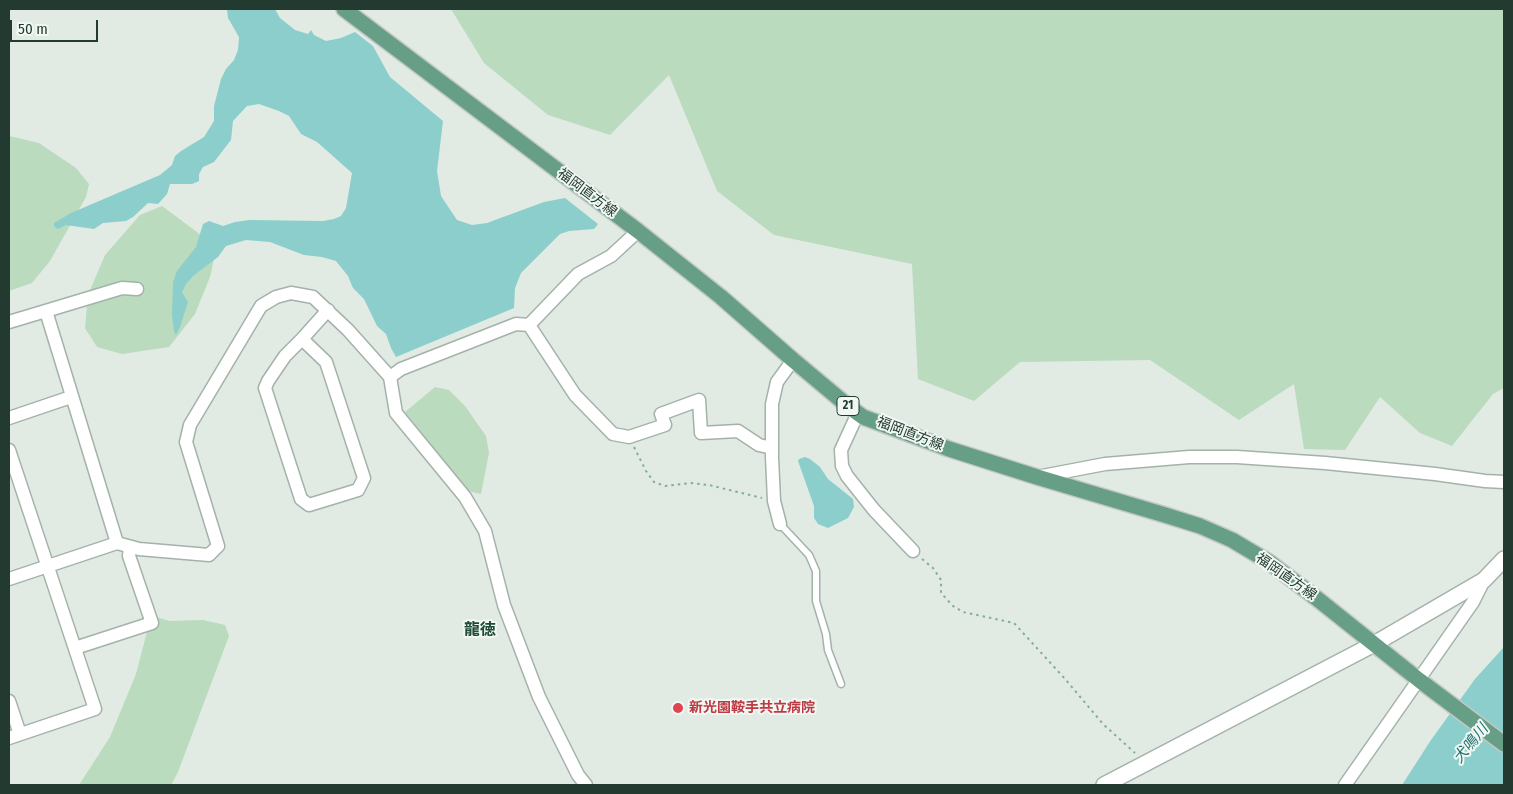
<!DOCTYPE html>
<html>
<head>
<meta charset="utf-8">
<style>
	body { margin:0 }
	#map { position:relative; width:1513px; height:794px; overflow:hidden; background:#e1ebe4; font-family:"Fira Sans Condensed",sans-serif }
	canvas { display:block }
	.frame { position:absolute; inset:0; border:10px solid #223a2f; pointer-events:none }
	.scale { position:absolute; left:10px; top:20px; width:88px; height:22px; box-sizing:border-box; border:2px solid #223a2f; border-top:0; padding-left:6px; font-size:15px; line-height:18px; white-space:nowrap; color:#223a2f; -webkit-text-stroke:4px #f1f7f3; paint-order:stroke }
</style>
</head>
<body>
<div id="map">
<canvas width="1513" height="794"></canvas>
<div class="frame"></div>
<div class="scale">50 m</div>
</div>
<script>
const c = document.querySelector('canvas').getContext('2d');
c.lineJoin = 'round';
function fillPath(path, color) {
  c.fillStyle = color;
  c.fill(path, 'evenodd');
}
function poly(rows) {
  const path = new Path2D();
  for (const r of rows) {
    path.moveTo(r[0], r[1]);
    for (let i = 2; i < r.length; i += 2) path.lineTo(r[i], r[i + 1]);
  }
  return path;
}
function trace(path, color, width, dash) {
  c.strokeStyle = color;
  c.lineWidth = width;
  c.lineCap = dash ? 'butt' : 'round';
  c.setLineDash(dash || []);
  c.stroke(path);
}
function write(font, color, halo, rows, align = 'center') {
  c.font = font + ' "Fira Sans Condensed","Noto Sans JP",sans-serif';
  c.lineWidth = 4;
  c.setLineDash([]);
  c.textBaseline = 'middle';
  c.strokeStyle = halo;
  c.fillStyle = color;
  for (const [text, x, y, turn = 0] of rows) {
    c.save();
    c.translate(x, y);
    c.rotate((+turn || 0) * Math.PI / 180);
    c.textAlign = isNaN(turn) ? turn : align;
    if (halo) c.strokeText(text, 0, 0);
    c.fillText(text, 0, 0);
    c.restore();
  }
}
fillPath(poly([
	[451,9,1504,9,1504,388,1493,394,1452,446,1420,433,1380,397,1345,450,1304,449,1294,384,1239,420,1150,360,1020,362,974,401,918,379,912,264,774,235,717,191,669,75,610,135,548,115,484,63],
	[9,136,39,143,76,168,89,184,86,197,50,261,32,283,9,291],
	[162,206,205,238,215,254,210,277,195,314,169,347,122,354,97,347,85,328,88,295,105,255,140,215],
	[435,387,449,390,465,406,486,436,489,453,481,494,468,491,405,412],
	[156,617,170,621,203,620,225,625,229,636,178,772,171,785,79,785,110,737,136,674,148,628]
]), '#badbbd');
fillPath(poly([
	[227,9,275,9,280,18,295,30,308,34,311,30,314,35,326,41,341,38,355,32,373,46,390,77,443,121,437,171,441,196,457,220,472,225,487,223,544,202,565,198,598,224,594,229,569,231,560,234,521,273,515,288,514,308,396,357,391,348,386,334,377,326,364,299,353,288,348,276,336,261,322,257,304,255,270,242,246,240,226,246,218,257,193,276,186,284,182,292,188,302,180,327,176,335,174,331,172,315,173,282,177,271,196,247,203,224,209,221,223,226,235,222,249,220,323,221,334,219,341,216,346,208,352,173,317,142,301,134,289,116,279,111,259,104,247,106,233,121,231,140,214,162,203,167,199,174,199,181,192,184,170,184,167,194,158,204,148,203,133,217,126,221,103,223,94,229,66,225,58,229,54,226,54,223,71,213,160,175,172,165,175,156,181,151,204,137,214,121,214,106,221,79,226,69,234,60,238,50,239,37,228,18],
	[805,457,810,459,820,467,828,479,853,499,854,507,848,518,828,528,818,524,814,518,814,506,798,461,799,459],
	[1504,647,1504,785,1402,785,1431,740,1475,679]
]), '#8bcecb');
const service = poly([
	[780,524,809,555,816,571,816,601,826,634,828,650,841,684]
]);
const minor = poly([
	[46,311,117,543],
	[9,322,122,288,137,289],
	[529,325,575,395,613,434,629,437,665,425,661,414,699,400,701,433,738,431,759,445,772,448],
	[302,339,326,362,364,478,358,490,309,505,301,499,265,388,268,381,285,356,302,339,328,310],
	[390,377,401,369,516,324,529,325,578,274,611,256,638,231],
	[858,413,841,450,842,466,847,476,874,510,913,551],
	[9,418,71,397],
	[9,450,95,709,9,738],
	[1037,477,1105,464,1189,457,1237,457,1325,463,1435,474,1485,481,1504,482],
	[780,524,774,501,772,457,772,404,777,382,793,360],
	[9,579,117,543,139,549,209,555,218,546,186,442,190,425,261,306,276,297,291,293,313,297,348,330,390,377,396,413,465,497,485,531,504,605,539,697,578,775,586,785],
	[75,648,152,623,129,556,130,547],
	[9,701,20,734],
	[1345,785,1473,602,1484,580]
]);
const tertiary = poly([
	[1104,785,1374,644,1484,580,1504,559]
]);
const primary = poly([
	[344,9,638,231,721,297,793,360,848,406,863,417,949,449,1037,477,1165,515,1200,526,1232,540,1269,562,1320,601,1419,680,1504,744]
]);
trace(service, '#a4b2aa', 9);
trace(minor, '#a4b2aa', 15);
trace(tertiary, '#a4b2aa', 18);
trace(primary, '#c1c8c5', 18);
trace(poly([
	[634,447,646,471,654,482,665,486,690,483,709,485,762,498],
	[922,559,933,568,941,580,941,593,953,606,963,612,1014,623,1066,680,1103,724,1135,753]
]), '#82ad98', 2, [2.5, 4]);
trace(service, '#fff', 6);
trace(minor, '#fff', 12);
trace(tertiary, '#fff', 15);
trace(primary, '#679e86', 15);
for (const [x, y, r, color] of [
	[678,708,6,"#e0444e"]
]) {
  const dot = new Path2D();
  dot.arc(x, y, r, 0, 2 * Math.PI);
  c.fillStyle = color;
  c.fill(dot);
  trace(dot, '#f1f7f3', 2);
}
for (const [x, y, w] of [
	[848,406,22]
]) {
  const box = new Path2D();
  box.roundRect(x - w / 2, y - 9.5, w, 19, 4);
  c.fillStyle = '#f1f7f3';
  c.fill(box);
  trace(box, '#223a2f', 1);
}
write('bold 12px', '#223a2f', null, [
	["21",848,406]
]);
write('14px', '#223a2f', '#f1f7f3', [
	["福岡直方線",587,193,37],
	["福岡直方線",910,434,21],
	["福岡直方線",1286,577,35]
]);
write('bold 14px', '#be3a42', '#f1f7f3', [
	["新光園鞍手共立病院",689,708]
], 'left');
write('italic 15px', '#1f7372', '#f1f7f3', [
	["犬鳴川",1471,744,-51]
]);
write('bold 16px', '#1f4b38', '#f1f7f3', [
	["龍徳",480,631]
]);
</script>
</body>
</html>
